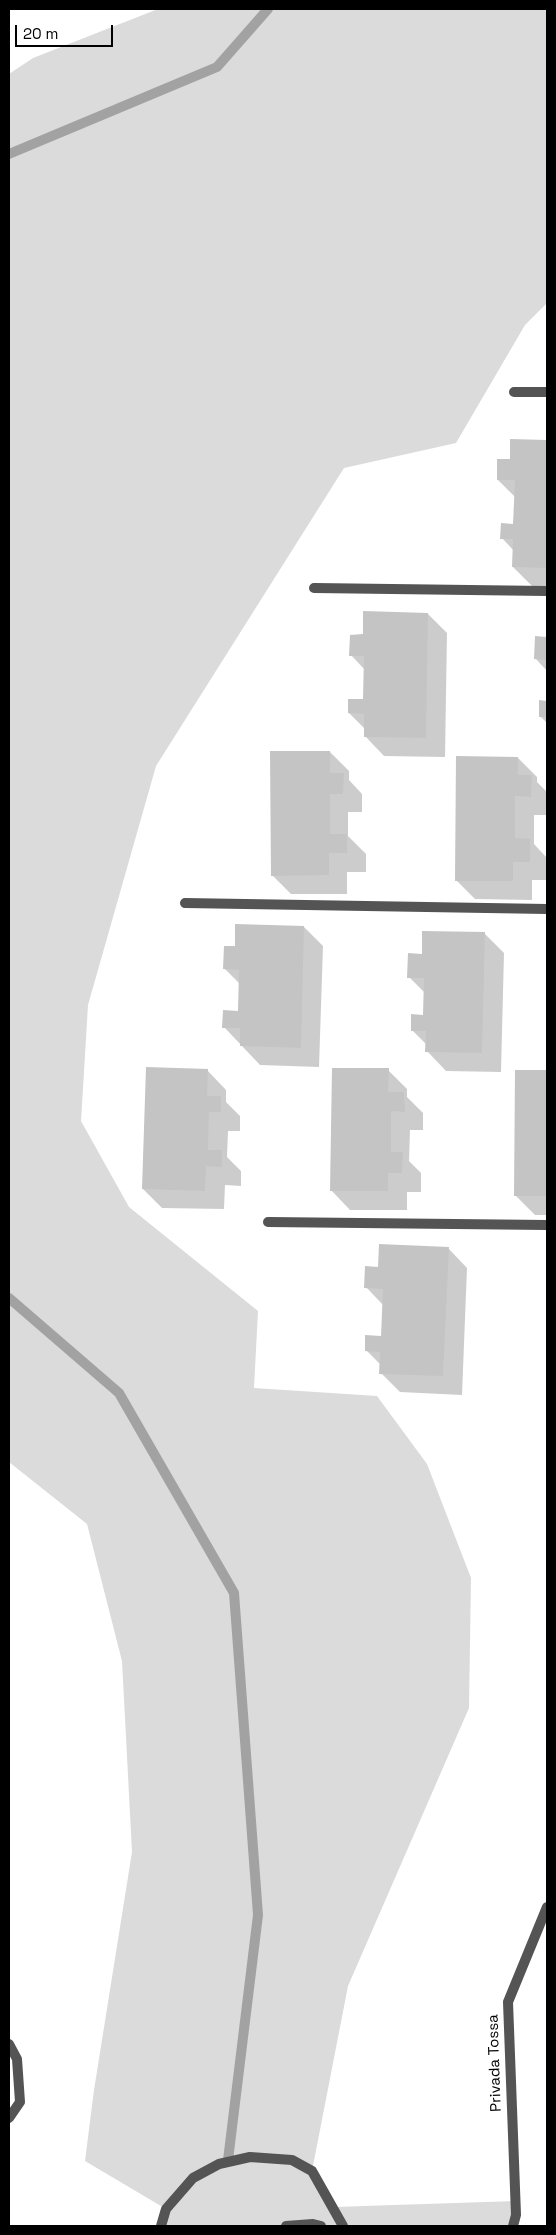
<!DOCTYPE html>
<html>
<head>
<meta charset="utf-8">
<style>
	body { margin:0 }
	#map { position:relative; width:556px; height:2235px; overflow:hidden; background:#fff; font-family:"Space Grotesk",sans-serif }
	canvas { display:block }
	.frame { position:absolute; inset:0; border:10px solid #000; pointer-events:none }
	.scale { position:absolute; left:15px; top:25px; width:98px; height:22px; box-sizing:border-box; border:2px solid #000; border-top:0; padding-left:6px; font-size:15px; line-height:18px; white-space:nowrap; color:#000; -webkit-text-stroke:4px #fff; paint-order:stroke }
</style>
</head>
<body>
<div id="map">
<canvas width="556" height="2235"></canvas>
<div class="frame"></div>
<div class="scale">20 m</div>
</div>
<script>
const c = document.querySelector('canvas').getContext('2d');
c.lineJoin = 'round';
function fillPath(path, color) {
  c.fillStyle = color;
  c.fill(path, 'evenodd');
}
function poly(rows) {
  const path = new Path2D();
  for (const r of rows) {
    path.moveTo(r[0], r[1]);
    for (let i = 2; i < r.length; i += 2) path.lineTo(r[i], r[i + 1]);
  }
  return path;
}
function trace(path, color, width, dash) {
  c.strokeStyle = color;
  c.lineWidth = width;
  c.lineCap = dash ? 'butt' : 'round';
  c.setLineDash(dash || []);
  c.stroke(path);
}
function write(font, color, halo, rows, align = 'center') {
  c.font = font + ' "Space Grotesk",sans-serif';
  c.lineWidth = 4;
  c.setLineDash([]);
  c.textBaseline = 'middle';
  c.strokeStyle = halo;
  c.fillStyle = color;
  for (const [text, x, y, turn = 0] of rows) {
    c.save();
    c.translate(x, y);
    c.rotate((+turn || 0) * Math.PI / 180);
    c.textAlign = isNaN(turn) ? turn : align;
    if (halo) c.strokeText(text, 0, 0);
    c.fillText(text, 0, 0);
    c.restore();
  }
}
fillPath(poly([
	[158,9,547,9,547,303,525,325,456,443,344,468,156,766,88,1005,81,1121,129,1207,258,1311,254,1388,377,1396,427,1464,471,1578,469,1708,348,1986,312,2171,334,2207,516,2201,513,2226,161,2226,166,2209,85,2161,94,2090,132,1852,122,1661,87,1524,9,1462,9,74,33,58]
]), '#dbdbdb');
fillPath(poly([
	[512,440,547,441,547,586,532,586,513,567,514,551,502,538,514,525,515,497,498,480,511,460],
	[428,614,447,633,445,757,384,756,365,736,365,729,349,713,364,700,365,670,351,655,364,636],
	[536,638,547,638,547,671,536,659],
	[540,702,547,702,547,723,540,716],
	[330,752,349,771,349,780,362,794,362,812,348,812,348,836,366,854,366,872,347,872,347,894,291,894,272,875],
	[518,758,537,777,537,782,547,792,547,815,534,815,534,844,547,858,547,880,532,880,532,900,475,899,456,880],
	[304,927,323,946,319,1067,260,1065,224,1027,239,1013,240,984,225,969,236,947],
	[485,934,504,953,501,1072,446,1071,427,1051,427,1045,412,1030,424,1016,425,993,409,977,423,955],
	[207,1070,226,1090,226,1102,240,1116,240,1131,228,1131,227,1157,241,1171,241,1186,225,1185,224,1209,162,1208,143,1189],
	[388,1070,407,1089,407,1097,423,1113,423,1130,410,1130,409,1161,421,1173,421,1192,407,1192,407,1210,350,1210,331,1190],
	[516,1071,547,1071,547,1215,535,1215,516,1196],
	[448,1248,467,1268,462,1395,400,1392,381,1373,381,1365,366,1350,382,1337,383,1305,366,1287,379,1268]
]), '#0003');
trace(poly([
	[9,154,217,67,268,9],
	[9,1298,119,1393,234,1593,258,1915,228,2160]
]), '#a2a2a2', 10);
fillPath(poly([
	[510,439,547,440,547,568,512,567,513,539,500,539,501,523,513,524,515,480,497,480,497,459,510,459],
	[363,611,428,613,426,738,364,737,364,714,348,713,348,699,363,699,364,656,349,656,350,635,363,634],
	[535,636,547,637,547,660,534,659],
	[539,700,547,701,547,717,539,717],
	[270,751,330,751,330,773,344,773,343,794,330,794,330,834,347,834,347,853,329,853,329,875,271,876],
	[456,756,518,757,518,775,532,775,531,797,515,796,515,838,530,839,530,862,513,862,513,881,455,881],
	[235,924,304,926,301,1048,240,1046,240,1028,222,1028,223,1010,238,1011,239,970,223,969,224,946,235,946],
	[422,931,485,932,482,1053,425,1052,426,1031,411,1031,411,1014,423,1015,424,978,407,978,408,953,422,954],
	[146,1067,208,1069,207,1096,221,1096,221,1112,209,1112,208,1150,222,1150,222,1167,206,1166,205,1191,142,1189],
	[332,1068,389,1068,388,1092,404,1092,405,1112,391,1111,391,1152,403,1152,402,1173,388,1173,388,1191,330,1191],
	[515,1070,547,1070,547,1196,514,1196],
	[379,1244,449,1247,443,1376,379,1374,380,1352,365,1351,365,1335,381,1336,383,1289,364,1288,365,1266,378,1267]
]), '#c4c4c4');
trace(poly([
	[514,392,547,392],
	[314,588,547,591],
	[185,903,547,909],
	[268,1222,547,1225],
	[9,2044,17,2059,20,2102,9,2118],
	[161,2226,166,2209,193,2178,219,2164,250,2157,292,2160,312,2171,343,2226],
	[286,2226,313,2224,321,2226],
	[513,2226,516,2215,508,2002,547,1907]
]), '#545454', 10);
write('15px', '#000', '#fff', [
	["Privada Tossa",495,2063,-92]
]);
</script>
</body>
</html>
